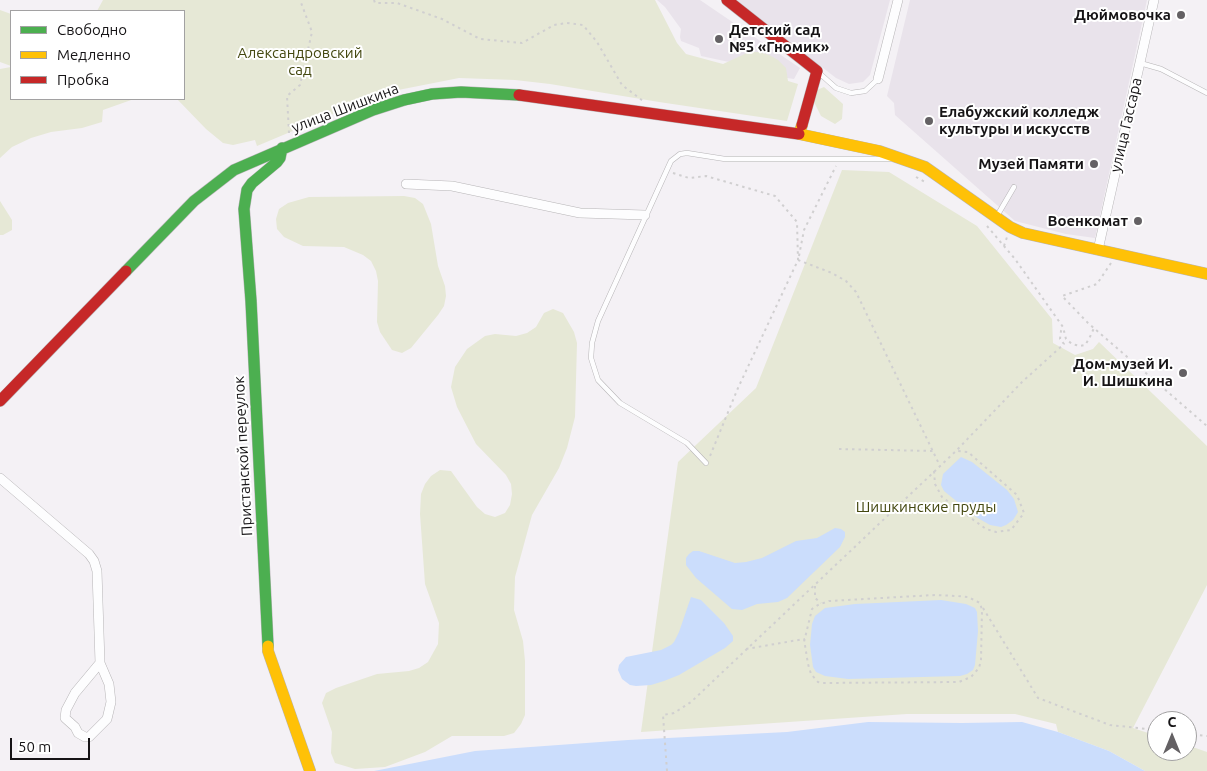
<!DOCTYPE html>
<html>
<head>
<meta charset="utf-8">
<style>
	body { margin:0 }
	#map { position:relative; width:1207px; height:771px; overflow:hidden; background:#f4f1f5; font-family:Ubuntu,sans-serif }
	canvas { display:block }
	.legend { position:absolute; left:10px; top:10px; width:175px; height:90px; box-sizing:border-box; background:#fff; border:1px solid #a2a1a2; margin:0; padding:6px 9px; list-style:none; font-size:15px; color:#161416 }
	.legend li { display:flex; align-items:center; gap:10px; height:25px }
	.legend b { width:25px; border:1px solid #a2a1a2 }
	.north { position:absolute; left:1147px; top:711px; width:50px; height:50px; box-sizing:border-box; background:#fff; border:1px solid #a2a1a2; border-radius:50%; rotate:0deg; font-size:14px; font-weight:700; line-height:20px; text-align:center; color:#161416 }
	.north::after { content:''; display:block; margin:auto; width:18px; height:22px; background:#646164; clip-path:polygon(50% 0,100% 100%,50% 72%,0 100%) }
	.scale { position:absolute; left:10px; top:738px; width:80px; height:22px; box-sizing:border-box; border:2px solid #161416; border-top:0; padding-left:6px; font-size:15px; line-height:18px; white-space:nowrap; color:#161416; -webkit-text-stroke:4px #fff; paint-order:stroke }
</style>
</head>
<body>
<div id="map">
<canvas width="1207" height="771"></canvas>
<ul class="legend">
<li><b style="height:6px;background:#4caf50"></b>Свободно</li>
<li><b style="height:6px;background:#ffc107"></b>Медленно</li>
<li><b style="height:6px;background:#c62828"></b>Пробка</li>
</ul>
<div class="north">С</div>
<div class="scale">50 m</div>
</div>
<script>
const c = document.querySelector('canvas').getContext('2d');
c.lineJoin = 'round';
function fillPath(path, color) {
  c.fillStyle = color;
  c.fill(path, 'evenodd');
}
function poly(rows) {
  const path = new Path2D();
  for (const r of rows) {
    path.moveTo(r[0], r[1]);
    for (let i = 2; i < r.length; i += 2) path.lineTo(r[i], r[i + 1]);
  }
  return path;
}
function trace(path, color, width, dash) {
  c.strokeStyle = color;
  c.lineWidth = width;
  c.lineCap = dash ? 'butt' : 'round';
  c.setLineDash(dash || []);
  c.stroke(path);
}
function write(font, color, halo, rows, align = 'center') {
  c.font = font + ' Ubuntu,sans-serif';
  c.lineWidth = 4;
  c.setLineDash([]);
  c.textBaseline = 'middle';
  c.strokeStyle = halo;
  c.fillStyle = color;
  for (const [text, x, y, turn = 0] of rows) {
    c.save();
    c.translate(x, y);
    c.rotate((+turn || 0) * Math.PI / 180);
    c.textAlign = isNaN(turn) ? turn : align;
    if (halo) c.strokeText(text, 0, 0);
    c.fillText(text, 0, 0);
    c.restore();
  }
}
fillPath(poly([
	[657,0,700,0,800,68,794,79,773,76,729,62,701,56,699,48,681,41,680,37,681,29,665,7],
	[736,0,890,0,870,75,863,82,849,84,836,78],
	[910,0,1147,0,1095,238,1066,234,1015,221,895,115,894,103,887,96]
]), '#e9e3eb');
fillPath(poly([
	[103,0,655,0,677,43,686,54,723,64,749,52,759,52,769,55,778,60,786,68,788,81,798,84,787,121,659,102,550,84,515,80,459,78,383,93,257,146,255,140,233,145,223,143,206,129,177,99,184,99,184,11,97,11],
	[0,10,11,14,11,66,0,62],
	[11,67,11,99,134,99,103,110,102,122,82,128,51,132,31,138,12,147,0,158,0,69],
	[824,87,843,104,842,119,835,124,821,116,813,100,817,90],
	[842,170,889,172,977,226,1052,319,1053,343,1075,355,1093,349,1099,342,1207,446,1207,585,1133,728,1157,736,1157,751,1187,751,1187,745,1207,752,1207,771,1145,771,1109,751,1058,732,1056,724,1015,714,907,714,641,732,678,462,756,388],
	[404,196,415,198,423,204,431,224,438,266,445,286,446,296,444,306,438,315,411,348,402,353,392,350,380,332,377,322,378,281,376,271,371,261,363,255,344,247,303,246,284,237,277,229,276,219,279,209,288,203,309,197],
	[0,201,12,220,12,230,3,235,0,235],
	[553,309,563,313,574,332,577,343,575,417,567,448,559,468,532,515,515,577,514,610,523,641,525,661,525,715,521,724,514,733,504,736,452,736,425,752,385,767,355,769,335,763,331,753,332,732,322,703,326,693,336,688,377,674,409,671,419,668,428,662,438,644,439,623,425,584,420,514,421,494,425,484,431,476,440,470,451,471,477,507,485,514,495,517,505,513,510,505,512,494,511,484,506,475,476,444,457,407,451,387,455,367,467,349,485,336,495,334,516,336,527,333,536,327,544,313]
]), '#e6e8d6');
fillPath(poly([
	[961,457,972,462,1007,490,1014,499,1018,512,1013,520,1006,525,1001,527,990,525,976,517,944,491,941,485,943,474],
	[835,528,841,529,845,532,845,537,840,547,787,598,778,602,757,604,742,610,732,609,696,578,686,565,686,558,689,554,693,551,699,551,735,563,746,562,762,558,796,541,817,538],
	[691,597,701,600,724,623,733,636,733,641,725,648,679,675,664,681,651,685,636,686,630,685,622,679,618,670,619,665,626,657,661,650,671,645,674,642,679,632],
	[941,600,966,604,975,608,977,612,978,631,975,665,973,670,967,674,960,676,848,679,825,676,816,672,813,667,810,645,812,624,815,616,825,608,855,604],
	[868,722,962,723,1022,722,1058,732,1109,751,1145,771,374,771,475,751,628,740,787,732]
]), '#cbddfc');
const lane = poly([
	[1140,63,1161,69,1207,93],
	[818,72,836,88,851,93,865,91,878,79],
	[997,216,1014,187],
	[706,463,687,443,620,403,598,380,591,358,592,343,598,321,671,161,680,154,687,153,725,159,892,159]
]);
const street = poly([
	[878,79,898,0],
	[406,184,452,186,580,213,645,215],
	[1098,250,1154,0],
	[0,478,89,554,94,561,97,571,100,663,75,693,66,710,65,718,75,727,78,733,85,737,89,737,107,719,111,702,109,684,100,663]
]);
const fast = poly([
	[126,271,194,201,234,170,373,110,404,100,432,94,461,92,519,95],
	[268,646,251,301,244,209,247,190,252,183,277,162,280,158,282,148]
]);
const slow = poly([
	[802,125,799,134,879,151,925,167,1010,227,1023,233,1207,274],
	[268,646,268,651,310,771]
]);
const jam = poly([
	[727,0,817,71,802,125],
	[519,95,799,134],
	[0,401,126,271]
]);
trace(lane, '#b7b5b7', 5.5);
trace(street, '#b7b5b7', 10);
trace(fast, '#b7b5b7', 12);
trace(slow, '#b7b5b7', 12);
trace(jam, '#b7b5b7', 12);
trace(poly([
	[374,0,375,3,397,3,442,19,480,39,522,43,554,25,567,23,583,25,597,42,622,85,643,101],
	[289,133,287,96,300,85,312,32,300,0],
	[673,173,689,178,706,176,775,196,797,222,798,260,738,388,710,456],
	[916,177,925,182],
	[987,226,1015,259,1063,327,1066,339,1072,344,1080,346,1085,345,1089,339,1094,328],
	[1004,246,1007,237],
	[799,256,804,230,836,166],
	[798,260,832,273,846,281,856,292,940,466],
	[1111,263,1097,284,1062,296,1088,323,1207,426],
	[839,449,933,451],
	[934,471,935,484,942,497,986,529,996,532,1011,530,1024,513,1017,495,968,452,957,451],
	[815,586,815,598,821,603],
	[983,608,1038,698,1110,725,1157,730],
	[746,649,804,639,808,664,811,674,818,682,823,683,959,682,971,677,979,668,981,660,982,610,980,603,968,597,957,596,935,595,829,601,818,605,812,609,804,642],
	[1187,734,1207,736],
	[667,771,663,715,674,713,691,702,956,451,1022,382,1064,344,1060,339,1061,331,1063,327]
]), '#d0cfd0', 2, [2.5, 4]);
trace(lane, '#fdfdfe', 4.5);
trace(street, '#fdfdfe', 9);
trace(fast, '#4caf50', 11);
trace(slow, '#ffc107', 11);
trace(jam, '#c62828', 11);
for (const [x, y, r, color] of [
	[1181,15,5,"#646164"],
	[719,39,5,"#646164"],
	[929,121,5,"#646164"],
	[1094,164,5,"#646164"],
	[1138,221,5,"#646164"],
	[1183,373,5,"#646164"]
]) {
  const dot = new Path2D();
  dot.arc(x, y, r, 0, 2 * Math.PI);
  c.fillStyle = color;
  c.fill(dot);
  trace(dot, '#fff', 2);
}
write('bold 15px', '#161416', '#fff', [
	["Дюймовочка",1171,15],
	["Детский сад",729,30,"left"],
	["№5 «Гномик»",729,47,"left"],
	["Елабужский колледж",939,112,"left"],
	["культуры и искусств",939,129,"left"],
	["Музей Памяти",1084,164],
	["Военкомат",1128,221],
	["Дом-музей И.",1173,364],
	["И. Шишкина",1173,381]
], 'right');
write('15px', '#444810', '#fff', [
	["Александровский",300,53],
	["сад",300,70],
	["Шишкинские пруды",926,507]
]);
write('15px', '#161416', '#fff', [
	["улица Шишкина",345,108,-21],
	["улица Гассара",1126,125,-77],
	["Пристанской переулок",243,456,-93]
]);
</script>
</body>
</html>
